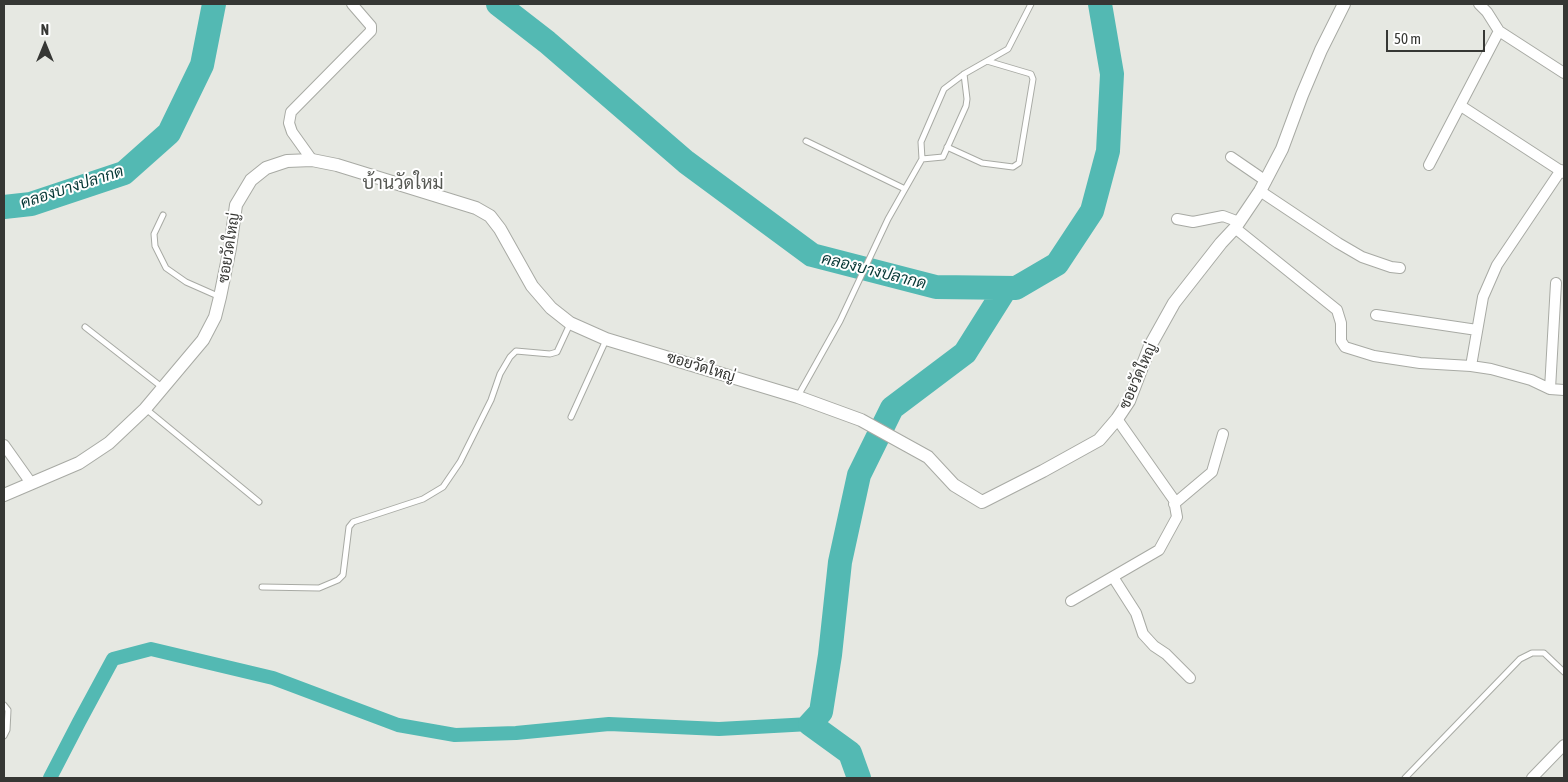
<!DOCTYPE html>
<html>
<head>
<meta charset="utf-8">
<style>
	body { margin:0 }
	#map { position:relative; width:1568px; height:782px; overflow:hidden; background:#e6e8e2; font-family:"Asap Condensed",sans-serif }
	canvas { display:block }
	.frame { position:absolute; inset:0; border:5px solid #363734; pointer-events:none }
	.north { position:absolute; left:20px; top:20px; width:50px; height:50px; -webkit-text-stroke:4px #fff; paint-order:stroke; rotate:0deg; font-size:14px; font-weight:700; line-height:20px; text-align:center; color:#363734 }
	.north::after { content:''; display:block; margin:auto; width:18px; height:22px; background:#363734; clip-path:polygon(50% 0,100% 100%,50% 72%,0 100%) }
	.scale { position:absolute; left:1386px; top:30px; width:99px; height:22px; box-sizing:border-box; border:2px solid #363734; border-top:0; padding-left:6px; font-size:15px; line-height:18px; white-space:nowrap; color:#363734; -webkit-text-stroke:4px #fff; paint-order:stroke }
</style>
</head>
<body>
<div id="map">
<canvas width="1568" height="782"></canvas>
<div class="frame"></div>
<div class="north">N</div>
<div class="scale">50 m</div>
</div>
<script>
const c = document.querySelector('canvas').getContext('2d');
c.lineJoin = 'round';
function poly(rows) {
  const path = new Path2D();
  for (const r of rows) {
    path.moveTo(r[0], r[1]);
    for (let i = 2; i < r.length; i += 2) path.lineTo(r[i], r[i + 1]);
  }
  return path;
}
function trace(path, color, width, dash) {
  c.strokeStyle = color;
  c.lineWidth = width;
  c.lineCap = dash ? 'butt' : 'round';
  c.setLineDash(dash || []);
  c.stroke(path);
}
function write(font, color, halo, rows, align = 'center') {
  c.font = font + ' "Asap Condensed",Sarabun,sans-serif';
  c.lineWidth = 4;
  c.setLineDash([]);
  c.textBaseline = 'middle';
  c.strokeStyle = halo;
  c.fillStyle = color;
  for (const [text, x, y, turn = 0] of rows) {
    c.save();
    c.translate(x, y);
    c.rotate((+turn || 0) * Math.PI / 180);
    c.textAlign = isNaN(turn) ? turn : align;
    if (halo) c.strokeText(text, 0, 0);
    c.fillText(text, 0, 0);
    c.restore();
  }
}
trace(poly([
	[50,778,79,722,113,659,151,649,273,678,398,725,455,735,516,733,609,724,719,729,810,724]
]), '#53b9b3', 14);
trace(poly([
	[498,4,547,42,686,162,812,255,936,287,1016,288,1057,264,1092,211,1108,151,1112,74,1100,4],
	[4,207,31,204,124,173,169,133,202,65,214,4],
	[859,778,850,753,810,724,821,712,830,655,840,562,859,475,892,408,965,353,1006,288]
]), '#53b9b3', 24);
const service = poly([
	[806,141,905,189],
	[947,147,982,163,1013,167,1019,163,1033,79,1031,74,987,61],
	[922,159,943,157,966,106,967,99,964,74],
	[163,215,154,234,155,246,166,268,186,282,220,297],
	[85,327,163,388],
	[798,396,840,321,888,219,922,159,921,142,944,89,964,74,1008,49,1031,4],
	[146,409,259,502],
	[571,417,606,340],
	[262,587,319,588,338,580,343,575,349,527,353,522,423,499,443,487,460,462,491,400,500,374,510,357,516,351,550,354,557,352,570,324],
	[4,705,8,710,7,730,4,736],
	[1405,778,1520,659,1532,653,1544,653,1564,672]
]);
const minor = poly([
	[1479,4,1487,12,1499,31,1564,73],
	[1461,106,1564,173],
	[1231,157,1266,181],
	[312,160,292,132,289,123,291,112,371,31,371,26,352,4],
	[1429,165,1499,31],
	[1260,191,1338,243,1362,257,1391,267,1400,268],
	[1177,219,1193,222,1223,216,1239,222],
	[1235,228,1337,310,1341,323,1341,341,1345,347,1374,356,1420,363,1471,366,1491,369,1531,380,1550,389,1564,390],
	[1376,315,1477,330],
	[1471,366,1483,297,1497,265,1561,170],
	[1550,389,1556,283],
	[4,445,31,483],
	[1174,504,1212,472,1223,434],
	[1113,577,1136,613,1143,634,1154,646,1166,654,1190,678],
	[1071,601,1159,550,1177,517,1174,500,1117,419],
	[1532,778,1564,745]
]);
const tertiary = poly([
	[4,495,79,463,109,443,145,409,203,340,215,317,220,297,230,248,236,205,251,180,266,168,287,161,312,160,337,165,476,208,490,216,500,229,532,286,551,308,570,323,606,339,798,397,861,420,928,457,954,485,982,502,1043,471,1099,440,1117,419,1129,401,1150,346,1174,303,1221,243,1235,228,1260,191,1282,149,1302,95,1321,50,1344,4]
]);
trace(service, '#a8aaa4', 7);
trace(minor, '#a8aaa4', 12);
trace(tertiary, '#a8aaa4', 14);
trace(service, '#fff', 5);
trace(minor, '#fff', 10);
trace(tertiary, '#fff', 12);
write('15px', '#363734', '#fff', [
	["ซอยวัดใหญ่",229,248,-81],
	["ซอยวัดใหญ่",701,367,17],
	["ซอยวัดใหญ่",1138,376,-66]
]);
write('italic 16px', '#063836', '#fff', [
	["คลองบางปลากด",72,187,-18],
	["คลองบางปลากด",874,271,14]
]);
write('18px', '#565853', '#fff', [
	["บ้านวัดใหม่",403,183]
]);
</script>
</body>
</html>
